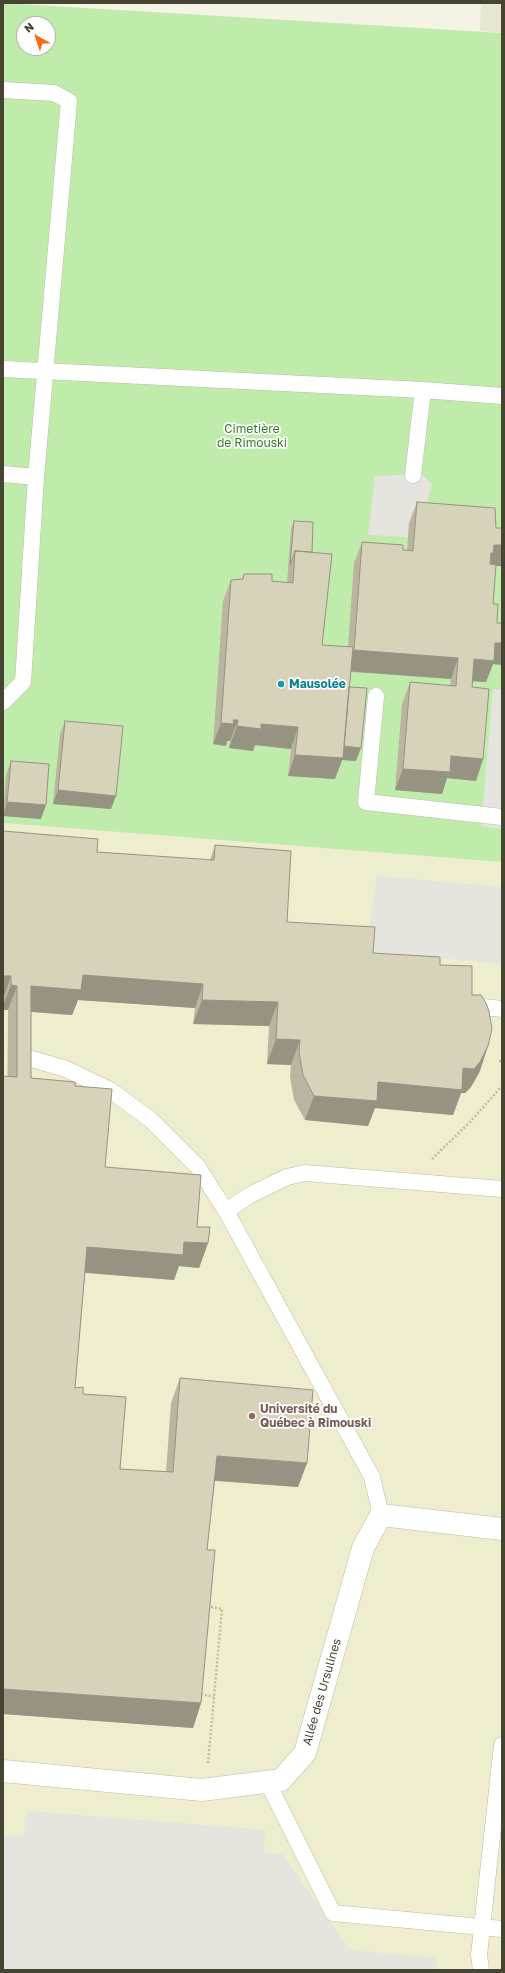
<!DOCTYPE html>
<html>
<head>
<meta charset="utf-8">
<style>
	body { margin:0 }
	#map { position:relative; width:505px; height:1973px; overflow:hidden; background:#f4f3e6; font-family:"Golos Text",sans-serif }
	canvas { display:block }
	.frame { position:absolute; inset:0; border:4px solid #474434; pointer-events:none }
	.north { position:absolute; left:16px; top:16px; width:40px; height:40px; box-sizing:border-box; background:#fff; border:1px solid #b5b4ae; border-radius:50%; rotate:321deg; font-size:11px; font-weight:700; line-height:16px; text-align:center; color:#474434 }
	.north::after { content:''; display:block; margin:auto; width:14px; height:18px; background:#ff6b12; clip-path:polygon(50% 0,100% 100%,50% 72%,0 100%) }
</style>
</head>
<body>
<div id="map">
<canvas width="505" height="1973"></canvas>
<div class="frame"></div>
<div class="north">N</div>
</div>
<script>
const c = document.querySelector('canvas').getContext('2d');
c.lineJoin = 'round';
function fillPath(path, color) {
  c.fillStyle = color;
  c.fill(path, 'evenodd');
}
function poly(rows) {
  const path = new Path2D();
  for (const r of rows) {
    path.moveTo(r[0], r[1]);
    for (let i = 2; i < r.length; i += 2) path.lineTo(r[i], r[i + 1]);
  }
  return path;
}
function trace(path, color, width, dash) {
  c.strokeStyle = color;
  c.lineWidth = width;
  c.lineCap = dash ? 'butt' : 'round';
  c.setLineDash(dash || []);
  c.stroke(path);
}
function write(font, color, halo, rows, align = 'center') {
  c.font = font + ' "Golos Text",sans-serif';
  c.lineWidth = 3.5;
  c.setLineDash([]);
  c.textBaseline = 'middle';
  c.strokeStyle = halo;
  c.fillStyle = color;
  for (const [text, x, y, turn = 0] of rows) {
    c.save();
    c.translate(x, y);
    c.rotate((+turn || 0) * Math.PI / 180);
    c.textAlign = isNaN(turn) ? turn : align;
    if (halo) c.strokeText(text, 0, 0);
    c.fillText(text, 0, 0);
    c.restore();
  }
}
fillPath(poly([
	[481,3,502,3,502,33,480,31]
]), '#e9e7d3');
fillPath(poly([
	[3,823,502,862,502,1970,3,1970]
]), '#eeedce');
fillPath(poly([
	[3,3,502,33,502,862,3,823],
	[24,24,48,24,48,48,24,48]
]), '#c0ecab');
fillPath(poly([
	[422,474,432,484,421,524,409,523,408,537,368,535,375,476],
	[493,689,502,690,502,829,481,826],
	[377,876,502,887,502,964,366,951],
	[27,1811,265,1830,264,1853,282,1854,350,1950,437,1958,436,1970,3,1970,3,1835,24,1837]
]), '#e5e4de');
const service = poly([
	[3,90,54,93,69,101,36,477,23,682,3,702],
	[3,369,423,390,502,396],
	[3,474,36,477],
	[413,475,423,390],
	[376,696,366,802,502,817],
	[466,1005,502,1009],
	[32,1059,66,1069,110,1090,151,1120,198,1167,226,1211,372,1477,381,1515],
	[226,1211,250,1195,287,1177,305,1173,502,1189],
	[267,1781,333,1913,502,1929],
	[481,1970,479,1955,502,1745]
]);
const minor = poly([
	[3,1771,202,1790,281,1780,305,1753,363,1548,381,1515,502,1529]
]);
trace(service, '#c0bda8', 17);
trace(minor, '#c0bda8', 23);
trace(poly([
	[499,1061,502,1061],
	[432,1159,469,1123,502,1086],
	[207,1606,222,1609,208,1763],
	[201,1694,214,1697]
]), '#c3be98', 2.5, [2, 2]);
trace(service, '#fff', 16);
trace(minor, '#fff', 22);
fillPath(poly([
	[417,502,496,566,493,604,497,623,502,623,502,665,493,664,486,682,473,681,472,687,483,759,476,781,447,778,442,794,395,790,402,704,410,682,450,686,451,679,351,672,349,687,356,761,342,760,335,779,288,776,291,749,255,745,253,751,229,748,230,741,227,741,226,746,213,744,223,601,231,580,242,579,244,574,272,581,287,583,291,528,294,521,312,552,322,645,348,647,354,563,362,542,403,550,407,551,409,523],
	[65,721,111,809,53,804,60,734],
	[11,761,41,819,3,816,6,775],
	[3,831,97,852,210,860,215,845,287,922,373,953,440,965,472,995,480,1071,471,1087,465,1093,461,1093,453,1115,375,1108,368,1126,305,1120,294,1100,290,1077,291,1065,267,1064,269,1026,193,1024,195,1008,78,1000,72,1015,31,1012,31,1078,75,1086,105,1167,197,1227,208,1243,199,1268,179,1266,174,1280,85,1273,75,1388,83,1394,120,1469,166,1472,171,1403,180,1378,307,1463,298,1487,215,1481,207,1550,201,1703,193,1728,3,1714,8,1010,3,1010]
]), '#b9b5a0');
fillPath(poly([
	[494,545,502,545,502,566,488,566,483,575],
	[495,643,502,643,502,665,493,664,486,682,466,681,474,659],
	[354,650,458,658,451,679,346,671],
	[233,720,238,720,230,741,227,741,226,746,213,744,221,723],
	[261,724,298,727,291,749,255,745,253,751,229,748,237,726],
	[342,746,361,748,356,761,342,760,335,779,288,776,295,755],
	[451,756,483,759,476,781,447,778,442,794,395,790,403,769],
	[58,790,116,796,111,809,53,804],
	[7,802,46,805,41,819,3,816],
	[83,975,203,984,195,1008,78,1000,72,1015,22,1011,31,986],
	[3,976,11,976,3,999],
	[11,985,17,986,8,1010,3,1010,3,1006],
	[202,1000,278,1002,269,1026,193,1024],
	[276,1039,300,1040,291,1065,267,1064],
	[488,1046,480,1071,471,1087,465,1093,461,1093,453,1115,375,1108,368,1126,305,1120,314,1096,378,1082],
	[184,1242,208,1243,199,1268,179,1266,174,1280,78,1272,87,1247],
	[217,1456,307,1463,298,1487,208,1480],
	[3,1689,201,1703,193,1728,3,1714]
]), '#969382');
const building = poly([
	[417,502,495,508,496,528,502,528,502,545,494,545,493,553,491,553,490,564,496,565,493,604,498,604,497,623,502,623,502,643,495,643,494,661,474,659,472,687,489,689,483,759,451,756,450,772,403,769,410,682,456,686,458,658,354,650,362,542,403,545,403,550,413,551,417,502],
	[294,521,313,522,312,552,295,551,290,565,294,521],
	[295,551,332,554,322,645,353,647,343,758,295,755,298,727,261,724,261,729,237,726,238,720,233,720,234,724,221,723,231,580,243,579,244,574,272,574,272,581,293,583,295,551],
	[349,687,367,688,361,748,344,746,349,687],
	[65,721,123,726,116,796,58,790,65,721],
	[11,761,49,764,46,805,7,802,11,761],
	[3,831,98,839,97,852,214,860,215,845,291,851,287,922,375,927,373,953,440,957,440,965,472,966,472,995,481,995,486,1003,489,1011,492,1029,488,1046,480,1062,474,1069,463,1068,462,1090,378,1082,377,1101,314,1096,303,1075,299,1052,300,1040,276,1039,278,1002,202,1000,203,984,83,975,81,990,31,986,31,1078,75,1082,75,1086,112,1089,105,1167,201,1175,197,1227,210,1227,208,1243,184,1242,183,1255,87,1247,75,1388,83,1387,83,1394,126,1397,120,1469,173,1472,180,1378,313,1390,307,1463,217,1456,207,1550,215,1550,201,1703,3,1689,3,1076,17,1077,17,986,11,985,11,976,3,976,3,831]
]);
fillPath(building, '#d7d2ba');
trace(building, '#969382', 1);
for (const [x, y, r, color] of [
	[281,684,4,"#0f9aa8"],
	[252,1416,4,"#8d6e63"]
]) {
  const dot = new Path2D();
  dot.arc(x, y, r, 0, 2 * Math.PI);
  c.fillStyle = color;
  c.fill(dot);
  trace(dot, '#fff', 1.5);
}
write('12px', '#317e23', '#fff', [
	["Cimetière",252,429],
	["de Rimouski",252,443]
]);
write('bold 12px', '#0d838f', '#fff', [
	["Mausolée",289,684]
], 'left');
write('bold 12px', '#785e54', '#fff', [
	["Université du",260,1409],
	["Québec à Rimouski",260,1423]
], 'left');
write('12px', '#474434', '#fff', [
	["Allée des Ursulines",322,1692,-74]
]);
</script>
</body>
</html>
